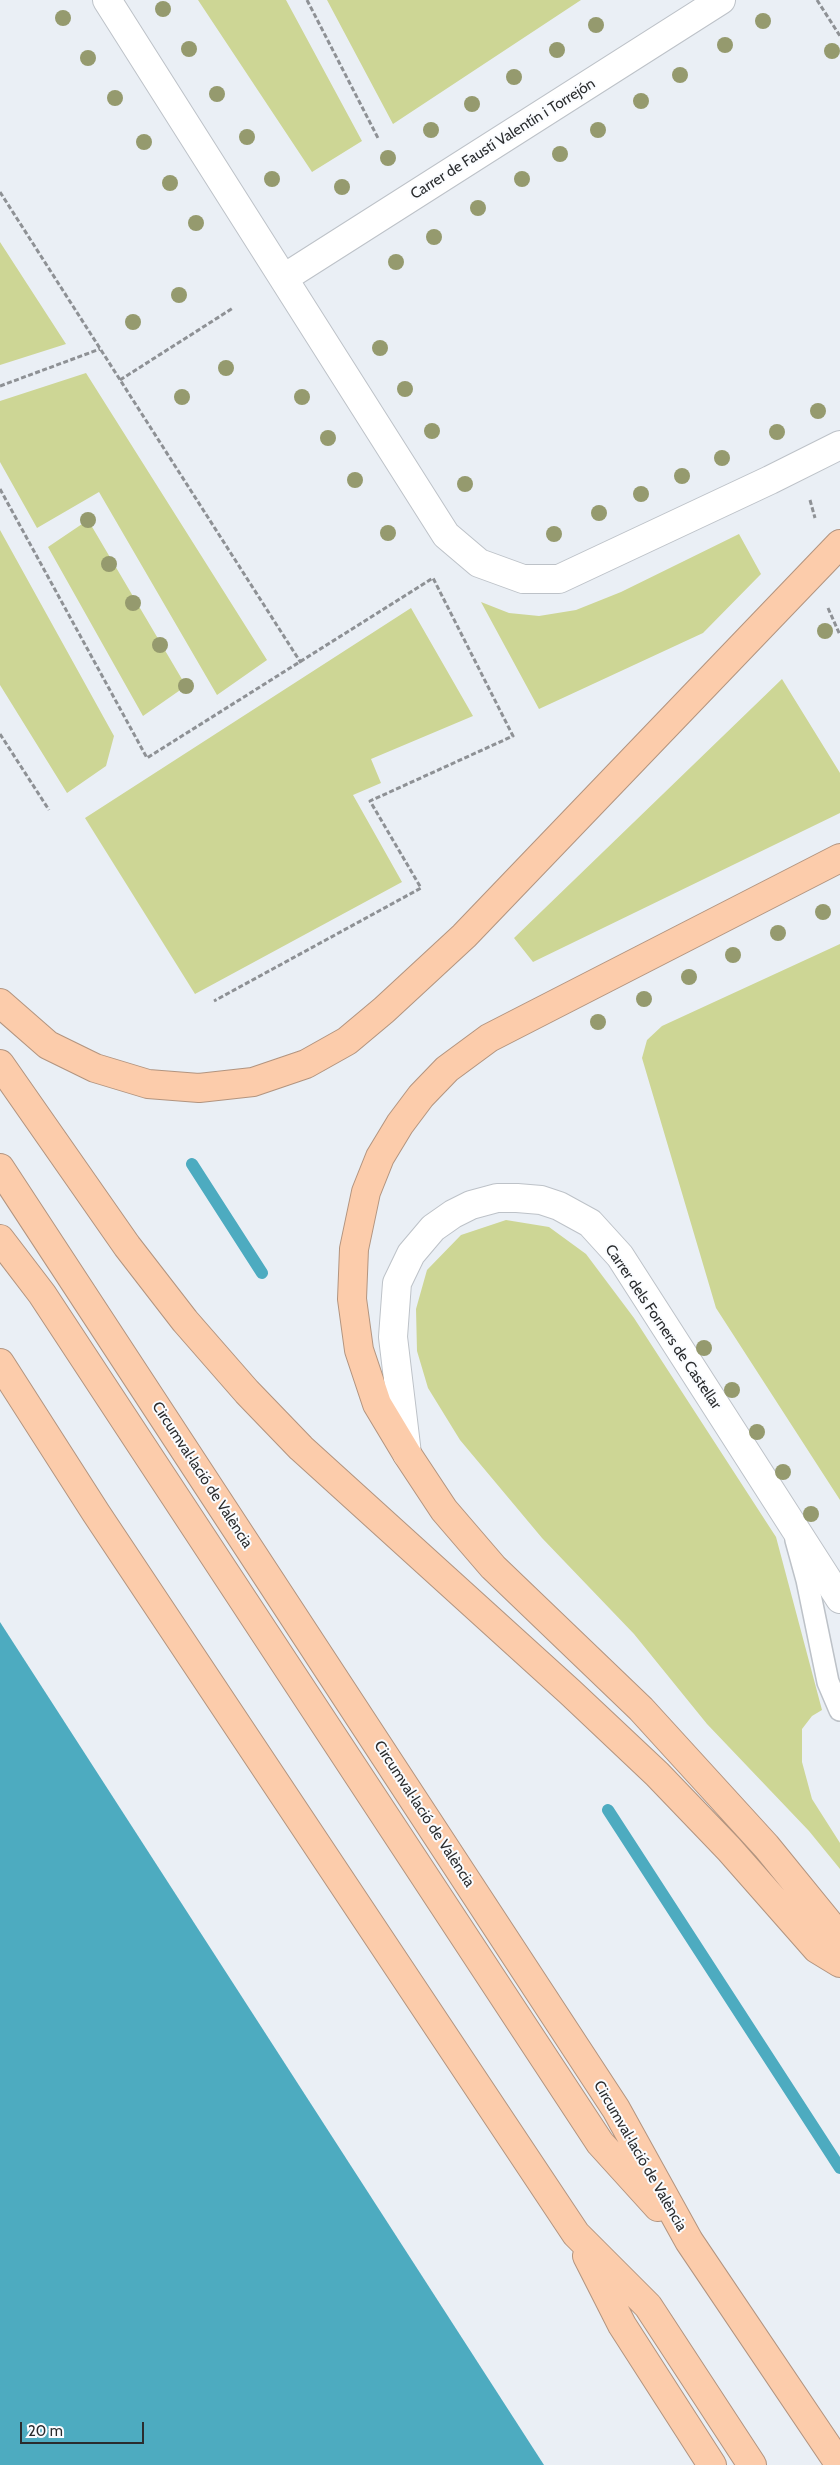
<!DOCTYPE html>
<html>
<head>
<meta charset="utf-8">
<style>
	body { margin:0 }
	#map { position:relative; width:840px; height:2465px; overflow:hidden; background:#eaeff5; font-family:Cabin,sans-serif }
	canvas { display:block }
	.scale { position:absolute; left:20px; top:2422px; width:124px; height:22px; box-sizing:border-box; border:2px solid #2a2c2e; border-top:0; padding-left:6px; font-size:15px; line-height:18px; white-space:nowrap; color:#2a2c2e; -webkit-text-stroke:4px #fafcff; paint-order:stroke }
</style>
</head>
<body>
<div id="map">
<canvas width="840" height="2465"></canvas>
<div class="scale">20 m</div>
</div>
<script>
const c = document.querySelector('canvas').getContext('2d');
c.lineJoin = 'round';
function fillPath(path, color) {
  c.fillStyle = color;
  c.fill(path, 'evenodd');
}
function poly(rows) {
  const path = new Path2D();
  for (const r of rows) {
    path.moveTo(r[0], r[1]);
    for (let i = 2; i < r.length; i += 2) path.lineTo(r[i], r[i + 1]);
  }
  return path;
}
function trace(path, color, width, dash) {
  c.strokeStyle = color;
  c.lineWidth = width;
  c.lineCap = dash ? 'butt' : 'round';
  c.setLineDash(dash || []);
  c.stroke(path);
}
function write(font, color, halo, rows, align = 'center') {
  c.font = font + ' Cabin,sans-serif';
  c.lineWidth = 4;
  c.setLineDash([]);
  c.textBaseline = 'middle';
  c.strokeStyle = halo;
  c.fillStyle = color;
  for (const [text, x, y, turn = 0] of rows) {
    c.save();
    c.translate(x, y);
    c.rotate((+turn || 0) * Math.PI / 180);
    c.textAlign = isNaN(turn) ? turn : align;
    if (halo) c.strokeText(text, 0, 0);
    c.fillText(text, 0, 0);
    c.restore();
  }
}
fillPath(poly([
	[198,0,286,0,362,141,312,172],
	[327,0,581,0,393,124],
	[0,242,66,344,0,365],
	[86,373,267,660,217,695,99,492,37,528,0,462,0,401],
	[88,520,186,686,143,716,48,547],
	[0,530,114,736,106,766,67,793,0,685],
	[739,534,761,574,703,633,539,709,481,602,509,613,539,616,576,610,621,592],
	[411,608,473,716,371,759,381,783,353,795,402,882,195,994,85,818],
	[782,679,840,773,840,813,533,962,514,938],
	[840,944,840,1500,716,1308,642,1058,647,1040,662,1026],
	[506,1220,549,1227,586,1254,634,1318,776,1537,822,1710,812,1716,802,1729,802,1762,812,1799,840,1843,840,1869,809,1831,707,1724,634,1634,542,1538,460,1440,428,1388,417,1351,416,1309,427,1270,461,1235]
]), '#cdd695');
fillPath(poly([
	[0,1622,544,2465,0,2465]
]), '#4dabc0');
trace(poly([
	[192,1164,262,1273],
	[608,1810,840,2168]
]), '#4dabc0', 12);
const lane = poly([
	[796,1540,807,1580,828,1682,840,1710]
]);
const street = poly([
	[107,0,446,535,479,563,523,579,559,579,770,480,840,445],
	[284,278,721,0],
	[407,1454,393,1337,397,1283,411,1254,433,1228,453,1214,471,1205,497,1198,517,1198,541,1200,559,1206,590,1223,620,1256,840,1599]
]);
const highway = poly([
	[840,858,489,1038,447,1069,421,1096,400,1124,380,1157,366,1192,354,1249,352,1299,359,1350,377,1404,407,1454,444,1510,493,1567,641,1709,766,1846,840,1937],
	[0,1003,48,1045,95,1068,148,1084,199,1088,253,1082,306,1064,347,1041,384,1010,464,936,840,544],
	[0,1064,127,1246,185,1321,247,1392,301,1448,570,1692,657,1774,729,1849,817,1949,840,1963],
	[0,1168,616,2109,689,2241,840,2465],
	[0,1239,42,1294,600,2143,658,2207],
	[0,1363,96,1513,576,2234,648,2306,752,2465],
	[587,2256,622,2325,712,2465]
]);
trace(lane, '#bdc2c8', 24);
trace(street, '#bdc2c8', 30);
trace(highway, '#b2947f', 30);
trace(poly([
	[307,0,379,140],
	[817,0,840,36],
	[0,192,301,663],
	[120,380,233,308],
	[0,386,100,349],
	[0,489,147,758,433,578,513,736,370,801,421,888,214,1001],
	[810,500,815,518],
	[828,608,840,635],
	[0,734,49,810]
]), '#8e9195', 3, [5, 2.5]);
trace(lane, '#fff', 21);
trace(street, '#fff', 28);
trace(highway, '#fcccab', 28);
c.fillStyle = '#959a6e';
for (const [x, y] of [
	[163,9],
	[63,18],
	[763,21],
	[596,25],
	[725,45],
	[189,49],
	[557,50],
	[832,51],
	[88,58],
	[680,75],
	[514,77],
	[217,94],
	[115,98],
	[641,101],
	[472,104],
	[431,130],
	[598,130],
	[247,137],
	[144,142],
	[560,154],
	[388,158],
	[272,179],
	[522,179],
	[170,183],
	[342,187],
	[478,208],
	[196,223],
	[434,237],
	[396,262],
	[179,295],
	[133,322],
	[380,348],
	[226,368],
	[405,389],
	[182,397],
	[302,397],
	[818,411],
	[432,431],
	[777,432],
	[328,438],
	[722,458],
	[682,476],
	[355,480],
	[465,484],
	[641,494],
	[599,513],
	[88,520],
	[388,533],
	[554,534],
	[109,564],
	[133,603],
	[825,631],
	[160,645],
	[186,686],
	[823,912],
	[778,933],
	[733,955],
	[689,977],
	[644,999],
	[598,1022],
	[704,1348],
	[732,1390],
	[757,1432],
	[783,1472],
	[811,1514]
]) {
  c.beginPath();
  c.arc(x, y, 8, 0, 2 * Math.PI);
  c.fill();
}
write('15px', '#2a2c2e', '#fafcff', [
	["Carrer de Faustí Valentín i Torrejón",503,139,-32],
	["Carrer dels Forners de Castellar",663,1327,56],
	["Circumval·lació de València",202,1475,57],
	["Circumval·lació de València",424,1814,57],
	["Circumval·lació de València",640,2156,60]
]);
</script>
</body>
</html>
